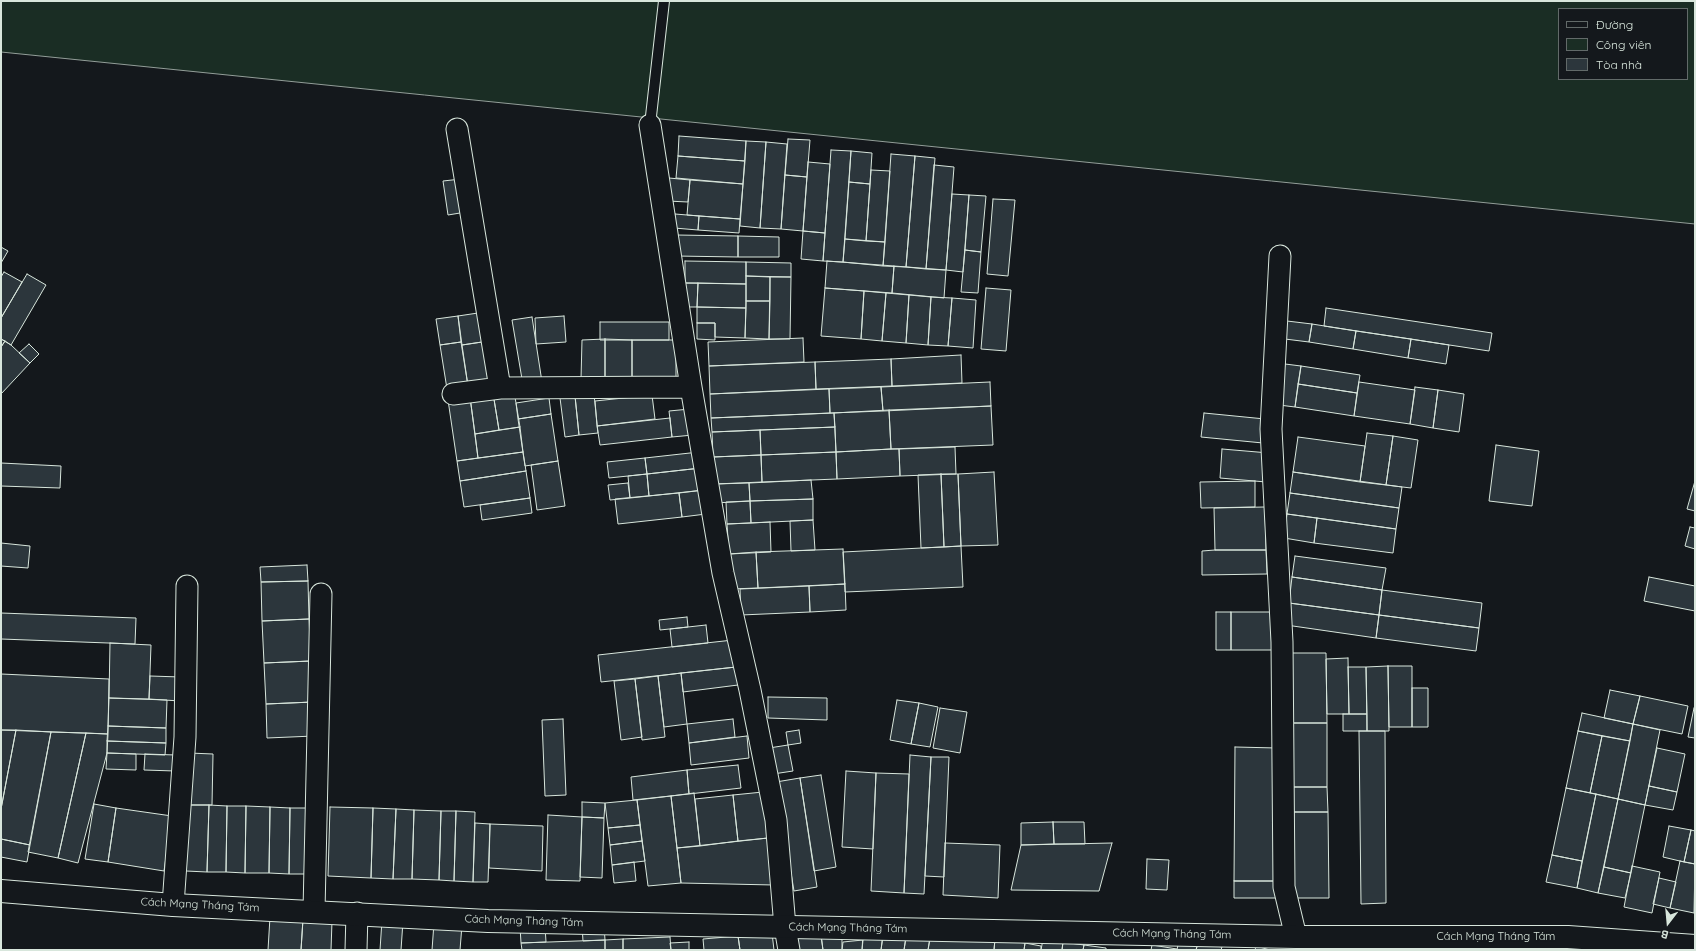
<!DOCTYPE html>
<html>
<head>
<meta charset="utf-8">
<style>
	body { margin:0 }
	#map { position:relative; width:1696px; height:951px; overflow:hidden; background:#14181c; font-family:Quicksand,sans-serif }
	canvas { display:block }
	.frame { position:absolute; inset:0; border:2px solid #d8e6dc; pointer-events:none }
	.legend { position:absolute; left:1558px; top:8px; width:130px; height:72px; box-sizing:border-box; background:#14181c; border:1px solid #626a69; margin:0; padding:5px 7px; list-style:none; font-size:12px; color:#d8e6dc }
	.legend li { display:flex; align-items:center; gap:8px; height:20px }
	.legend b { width:20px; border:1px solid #626a69 }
	.north { position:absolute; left:1648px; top:903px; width:40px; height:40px; -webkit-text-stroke:3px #14181c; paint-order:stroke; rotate:196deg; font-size:11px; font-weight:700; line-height:16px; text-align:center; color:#d8e6dc }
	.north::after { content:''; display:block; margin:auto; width:14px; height:18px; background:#d8e6dc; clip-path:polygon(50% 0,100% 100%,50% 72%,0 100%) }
</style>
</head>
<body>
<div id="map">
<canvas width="1696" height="951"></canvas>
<div class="frame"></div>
<ul class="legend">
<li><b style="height:5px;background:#14181c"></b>Đường</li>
<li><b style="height:11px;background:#1a2d24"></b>Công viên</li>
<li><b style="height:11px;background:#2c363c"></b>Tòa nhà</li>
</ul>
<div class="north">B</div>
</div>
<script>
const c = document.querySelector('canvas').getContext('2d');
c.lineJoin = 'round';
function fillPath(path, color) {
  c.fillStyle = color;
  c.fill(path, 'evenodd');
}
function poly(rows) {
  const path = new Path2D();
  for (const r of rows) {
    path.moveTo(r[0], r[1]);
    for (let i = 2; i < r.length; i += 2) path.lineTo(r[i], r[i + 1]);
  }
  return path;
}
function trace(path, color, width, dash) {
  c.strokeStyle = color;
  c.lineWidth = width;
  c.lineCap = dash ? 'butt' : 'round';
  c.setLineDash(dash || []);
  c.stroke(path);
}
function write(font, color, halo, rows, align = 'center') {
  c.font = font + ' Quicksand,sans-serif';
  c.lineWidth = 3;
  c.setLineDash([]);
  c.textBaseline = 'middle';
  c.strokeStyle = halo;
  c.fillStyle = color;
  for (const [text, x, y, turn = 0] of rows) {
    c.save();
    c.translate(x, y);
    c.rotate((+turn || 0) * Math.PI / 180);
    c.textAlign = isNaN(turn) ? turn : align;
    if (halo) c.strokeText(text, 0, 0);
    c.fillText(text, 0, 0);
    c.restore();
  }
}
const green = poly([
	[1,1,1695,1,1695,224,1,52,1,1],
	[1559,9,1687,9,1687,79,1559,79,1559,9]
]);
fillPath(green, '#1a2d24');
trace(green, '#939e99', 1);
const building = poly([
	[679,136,746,141,745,161,678,156,679,136],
	[788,139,810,140,807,177,785,175,788,139],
	[746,141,766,142,760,228,740,226,746,141],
	[766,142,787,144,781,229,760,228,766,142],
	[831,150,851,151,843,262,823,261,831,150],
	[851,151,872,153,870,184,849,182,851,151],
	[891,154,915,156,906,267,883,266,891,154],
	[678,156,745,161,743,184,676,178,678,156],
	[915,156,935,158,926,269,906,267,915,156],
	[808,162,830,164,825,233,803,231,808,162],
	[934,165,954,167,946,270,926,269,934,165],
	[871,170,890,171,885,242,866,241,871,170],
	[785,175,807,177,803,231,781,229,785,175],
	[669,178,690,180,688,202,667,201,669,178],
	[461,179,466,212,448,215,443,181,461,179],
	[690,180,743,184,740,219,687,215,690,180],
	[849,182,870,184,866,241,845,239,849,182],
	[952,194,969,195,963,272,946,270,952,194],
	[969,195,986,196,981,252,965,250,969,195],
	[993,199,1015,200,1008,276,987,274,993,199],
	[675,214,699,216,698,230,674,228,675,214],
	[699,216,740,219,739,233,698,230,699,216],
	[803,231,825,233,823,261,801,259,803,231],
	[676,235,738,236,738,257,676,256,676,235],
	[738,236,779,237,779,257,738,257,738,236],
	[845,239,885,242,883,266,843,262,845,239],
	[1,247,8,251,1,263,1,247],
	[965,250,981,252,978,293,961,292,965,250],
	[685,261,746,262,746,284,685,283,685,261],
	[827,261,894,266,892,293,825,288,827,261],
	[746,262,791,263,791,277,746,276,746,262],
	[894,266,946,270,944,298,892,293,894,266],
	[4,272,22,282,1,318,1,277,4,272],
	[27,274,46,285,11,345,1,339,1,318,27,274],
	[746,276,770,277,770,301,746,301,746,276],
	[770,277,791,277,790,339,769,339,770,277],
	[685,283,698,283,697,307,684,307,685,283],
	[698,283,746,284,746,308,697,307,698,283],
	[825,288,864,291,861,339,821,336,825,288],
	[986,288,1011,290,1006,351,981,349,986,288],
	[864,291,886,293,882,341,861,339,864,291],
	[886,293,909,295,906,343,882,341,886,293],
	[909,295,931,297,928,345,906,343,909,295],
	[931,297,952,298,948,346,928,345,931,297],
	[952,298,976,300,973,348,948,346,952,298],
	[746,301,770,301,769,339,745,338,746,301],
	[697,307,746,308,745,338,715,337,715,323,697,323,697,307],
	[1326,308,1492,333,1489,351,1324,326,1326,308],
	[478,313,482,342,462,345,458,316,478,313],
	[458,316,461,342,440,345,436,319,458,316],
	[564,316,566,342,536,344,535,318,564,316],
	[532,317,542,382,523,385,512,320,532,317],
	[1287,321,1312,324,1309,342,1285,339,1287,321],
	[600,322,669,322,669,340,600,340,600,322],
	[697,323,715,323,715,340,697,339,697,323],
	[1312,324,1356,331,1353,349,1309,342,1312,324],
	[1356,331,1411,339,1408,358,1353,349,1356,331],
	[803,338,804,362,709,366,708,342,803,338],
	[1,339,5,341,1,347,1,339],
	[605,339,632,340,632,380,605,379,605,339],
	[605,339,605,379,581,379,582,340,605,339],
	[1411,339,1449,345,1446,364,1408,358,1411,339],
	[632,340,676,340,676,380,632,380,632,340],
	[5,341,11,345,30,363,1,394,1,347,5,341],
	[461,342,468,386,447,389,440,345,461,342],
	[482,342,489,383,468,386,462,345,482,342],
	[29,344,39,354,30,363,19,353,29,344],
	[961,355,962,383,892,386,891,359,961,355],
	[891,359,892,386,816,389,815,362,891,359],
	[815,362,816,389,710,394,709,366,815,362],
	[1285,364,1301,366,1295,407,1279,405,1285,364],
	[1301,366,1360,375,1357,393,1298,384,1301,366],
	[990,382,991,406,883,411,881,387,990,382],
	[1359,382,1415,390,1410,424,1354,416,1359,382],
	[1298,384,1357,393,1354,416,1295,407,1298,384],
	[881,387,883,411,830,413,829,389,881,387],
	[1415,387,1438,390,1433,428,1410,424,1415,387],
	[829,389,830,413,711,418,710,394,829,389],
	[1438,390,1464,394,1459,432,1433,428,1438,390],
	[514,391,520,427,499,430,493,393,514,391],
	[493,393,499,430,475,434,470,397,493,393],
	[594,394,598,433,579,435,575,396,594,394],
	[652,395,655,419,597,426,595,401,652,395],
	[575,396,579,435,565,437,560,398,575,396],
	[470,397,478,458,457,461,448,400,470,397],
	[549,398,551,414,518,419,516,403,549,398],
	[991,406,993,445,891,449,889,410,991,406],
	[690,409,693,435,672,437,669,411,690,409],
	[889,410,891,449,836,452,834,413,889,410],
	[834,413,835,427,712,432,711,418,834,413],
	[1204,413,1265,419,1263,443,1201,437,1204,413],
	[551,414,558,461,525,466,518,419,551,414],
	[670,418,672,437,600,445,597,426,670,418],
	[520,427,523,452,478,458,475,434,520,427],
	[835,427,836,452,761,455,760,430,835,427],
	[760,430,761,455,713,457,712,432,760,430],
	[1367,433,1393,436,1386,485,1360,482,1367,433],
	[1393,436,1418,440,1411,488,1386,485,1393,436],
	[1298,437,1365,446,1360,482,1293,472,1298,437],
	[1496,445,1539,451,1532,506,1489,501,1496,445],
	[955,447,956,474,900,476,899,449,955,447],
	[891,449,899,449,900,476,837,479,836,452,891,449],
	[1222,449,1269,453,1266,482,1220,478,1222,449],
	[523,452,526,471,460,481,457,461,523,452],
	[699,452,701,468,647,474,645,458,699,452],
	[836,452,837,479,762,482,761,455,836,452],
	[761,455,762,482,715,484,713,457,761,455],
	[645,458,647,474,609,478,607,462,645,458],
	[558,461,565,506,537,510,531,465,558,461],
	[1,463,61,466,60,488,1,486,1,463],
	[701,468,704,490,649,496,647,474,701,468],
	[526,471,530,498,464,507,460,481,526,471],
	[994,472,998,545,961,546,958,474,994,472],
	[1293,472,1402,487,1399,508,1290,493,1293,472],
	[647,474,649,496,630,498,628,476,647,474],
	[941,474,944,547,921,548,918,475,941,474],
	[941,474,958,474,961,546,944,547,941,474],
	[811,480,813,499,750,501,749,483,811,480],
	[1255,481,1255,507,1201,508,1200,482,1255,481],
	[1695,481,1695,511,1687,509,1695,481],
	[628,483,630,498,610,500,608,485,628,483],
	[749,483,750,501,715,503,715,484,749,483],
	[704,490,706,514,682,517,679,493,704,490],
	[679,493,682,517,618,524,615,499,679,493],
	[1290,493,1399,508,1396,529,1287,514,1290,493],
	[530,498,532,513,482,520,480,505,530,498],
	[813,499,813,520,751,523,750,501,813,499],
	[750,501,751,523,727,524,726,502,750,501],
	[1265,507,1266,550,1215,550,1214,508,1265,507],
	[1287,514,1317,518,1314,543,1284,538,1287,514],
	[1317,518,1396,529,1393,553,1314,543,1317,518],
	[813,520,815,550,791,551,790,521,813,520],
	[770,522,771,552,729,554,727,524,770,522],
	[1690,527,1695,528,1695,549,1685,546,1690,527],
	[1,543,30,546,28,568,1,566,1,543],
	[961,546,963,587,845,592,843,552,961,546],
	[843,549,845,584,758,588,756,552,843,549],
	[1215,550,1266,550,1267,574,1202,575,1202,551,1215,550],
	[756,552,758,588,730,589,729,554,756,552],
	[1295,556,1386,568,1382,590,1292,577,1295,556],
	[307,565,308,581,261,582,260,567,307,565],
	[1292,577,1382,590,1379,615,1289,603,1292,577],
	[1649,577,1695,586,1695,611,1644,601,1649,577],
	[308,581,309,619,262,621,261,582,308,581],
	[845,584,846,610,810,612,809,586,845,584],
	[809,586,810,612,741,615,740,589,809,586],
	[1382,590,1482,603,1479,628,1379,615,1382,590],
	[1289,603,1379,615,1376,638,1286,625,1289,603],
	[1216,612,1231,612,1231,650,1216,650,1216,612],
	[1231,612,1274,612,1274,650,1231,650,1231,612],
	[1,613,136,618,135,644,1,639,1,613],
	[1379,615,1479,628,1476,651,1376,638,1379,615],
	[687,617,688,627,660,630,659,620,687,617],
	[309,619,311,661,264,663,262,621,309,619],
	[706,625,708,643,672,647,670,629,706,625],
	[733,640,736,667,601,682,598,655,733,640],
	[110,643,151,645,149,699,109,698,110,643],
	[1291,653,1326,653,1327,723,1291,723,1291,653],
	[1348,658,1349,714,1327,714,1326,659,1348,658],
	[311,661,313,702,266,704,264,663,311,661],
	[1388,666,1412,666,1412,727,1389,727,1388,666],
	[1388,666,1389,731,1367,731,1366,667,1388,666],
	[736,667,738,685,683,692,681,673,736,667],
	[1348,667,1366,667,1367,714,1349,714,1348,667],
	[681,673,687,724,664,727,658,676,681,673],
	[1,674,109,679,108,734,1,730,1,674],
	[150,676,181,677,180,701,149,699,150,676],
	[658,676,665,737,642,740,635,679,658,676],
	[635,679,642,737,621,740,614,681,635,679],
	[1412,688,1428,688,1428,727,1412,727,1412,688],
	[1610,690,1640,696,1633,724,1604,718,1610,690],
	[1640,696,1688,706,1682,734,1633,724,1640,696],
	[768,697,827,698,827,720,768,718,768,697],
	[109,698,167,700,166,728,108,726,109,698],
	[897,700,919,703,911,744,890,740,897,700],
	[313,702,314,736,267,738,266,704,313,702],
	[919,703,938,707,930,747,911,744,919,703],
	[940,708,967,712,960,753,933,748,940,708],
	[1694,708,1695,708,1695,738,1688,737,1694,708],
	[1582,713,1633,724,1630,741,1578,731,1582,713],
	[1343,714,1367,714,1367,731,1343,731,1343,714],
	[563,719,566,795,545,796,542,720,563,719],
	[733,719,735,737,689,743,687,724,733,719],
	[1291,723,1327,723,1327,787,1292,787,1291,723],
	[1633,724,1660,730,1645,805,1618,799,1633,724],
	[108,726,166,728,166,743,107,741,108,726],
	[1,730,16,730,1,809,1,730],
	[16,730,51,732,30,845,1,839,1,809,16,730],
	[799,730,801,743,788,745,786,732,799,730],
	[1359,731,1385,731,1386,903,1361,904,1359,731],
	[1578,731,1602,736,1590,793,1566,788,1578,731],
	[51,732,86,733,58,858,28,852,51,732],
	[86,733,108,734,107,753,78,863,58,858,86,733],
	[747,736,749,758,691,765,689,743,747,736],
	[1602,736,1630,741,1618,799,1590,793,1602,736],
	[107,741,166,743,165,755,107,753,107,741],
	[788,745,793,771,773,774,769,748,788,745],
	[1235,747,1277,748,1277,881,1234,881,1235,747],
	[1657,748,1685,754,1677,792,1649,786,1657,748],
	[107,753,136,754,136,770,106,769,107,753],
	[189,753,213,754,212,805,188,805,189,753],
	[145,754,176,755,175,771,144,770,145,754],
	[910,755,931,757,924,894,904,893,910,755],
	[931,757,949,757,944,877,925,876,931,757],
	[738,765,741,788,689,794,687,770,738,765],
	[687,770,689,794,633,800,631,777,687,770],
	[846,771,876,773,873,849,842,847,846,771],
	[876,773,909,774,904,893,871,891,876,773],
	[821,775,836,867,814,871,800,778,821,775],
	[800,778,817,887,794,891,776,782,800,778],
	[1649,786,1677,792,1673,810,1645,805,1649,786],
	[1292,787,1327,787,1328,812,1292,812,1292,787],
	[1566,788,1596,794,1582,861,1552,855,1566,788],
	[763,792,768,838,738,841,733,795,763,792],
	[694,793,700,846,677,848,671,796,694,793],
	[1596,794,1618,799,1598,893,1577,888,1596,794],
	[733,795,738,841,700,846,695,799,733,795],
	[671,796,681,883,648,886,637,800,671,796],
	[1618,799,1645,805,1631,873,1604,867,1618,799],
	[637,800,640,825,608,828,605,803,637,800],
	[582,802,605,803,604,818,582,817,582,802],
	[94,804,116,808,108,862,85,859,94,804],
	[188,805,209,805,207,872,186,871,188,805],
	[209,805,227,806,226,872,207,872,209,805],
	[227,806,246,806,245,873,226,872,227,806],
	[246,806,270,807,269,873,245,873,246,806],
	[270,807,290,808,289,874,269,873,270,807],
	[330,807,373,808,371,878,328,876,330,807],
	[116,808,172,816,164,871,108,862,116,808],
	[290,808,310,808,308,874,289,874,290,808],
	[373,808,396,809,393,879,371,878,373,808],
	[396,809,414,810,412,879,393,879,396,809],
	[414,810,441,811,439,880,412,879,414,810],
	[441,811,456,811,454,881,439,880,441,811],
	[456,811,475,812,473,882,454,881,456,811],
	[1292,812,1328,812,1329,898,1294,898,1292,812],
	[548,815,582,817,580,881,546,880,548,815],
	[582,817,604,818,602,878,580,877,582,817],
	[1053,822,1084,822,1085,844,1054,844,1053,822],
	[1053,822,1054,844,1021,845,1021,823,1053,822],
	[475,823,490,824,488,882,473,882,475,823],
	[490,824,543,826,542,871,489,868,490,824],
	[640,825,642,841,610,845,608,828,640,825],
	[1669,826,1691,830,1684,862,1663,857,1669,826],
	[1691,830,1695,831,1695,864,1684,862,1691,830],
	[768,838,774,885,681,883,677,848,768,838],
	[1,839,30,845,27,862,1,857,1,839],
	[642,841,645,861,612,865,610,845,642,841],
	[945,843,1000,845,998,898,943,895,945,843],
	[1112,843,1099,891,1011,890,1021,845,1112,843],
	[1552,855,1582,861,1577,888,1546,882,1552,855],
	[1147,859,1169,860,1167,890,1146,889,1147,859],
	[1680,861,1695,864,1694,913,1670,908,1680,861],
	[634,862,636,881,614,883,612,865,634,862],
	[1632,866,1660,872,1652,913,1624,907,1632,866],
	[1604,867,1631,873,1625,898,1598,893,1604,867],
	[1659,878,1676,882,1670,908,1653,904,1659,878],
	[1234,881,1277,881,1276,898,1234,898,1234,881],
	[270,917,303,919,301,950,268,950,270,917],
	[303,919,332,921,331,950,301,950,303,919],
	[382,920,403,921,401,950,380,950,382,920],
	[434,923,462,925,460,950,432,950,434,923],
	[604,925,605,940,583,941,582,926,604,925],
	[545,926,546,942,521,943,520,927,545,926],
	[772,933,774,950,740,950,738,936,772,933],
	[842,934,842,950,823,950,821,935,842,934],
	[863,934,883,935,881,950,862,950,863,934],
	[821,935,823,950,797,950,795,939,821,935],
	[883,935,906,937,904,950,881,950,883,935],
	[738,936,740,950,704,950,703,939,738,936],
	[670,937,671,950,623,950,623,939,670,937],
	[906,937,930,938,928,950,904,950,906,937],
	[930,938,995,939,994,950,928,950,930,938],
	[623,939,623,950,605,950,605,940,623,939],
	[995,939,1025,943,1024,950,994,950,995,939],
	[1043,939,1063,942,1062,950,1041,950,1043,939],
	[1179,939,1198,943,1196,950,1177,950,1179,939],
	[605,940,605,950,522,950,521,943,605,940],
	[863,940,862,950,842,950,843,942,863,940],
	[689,942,689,950,671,950,670,943,689,942],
	[1063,942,1084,945,1083,950,1062,950,1063,942],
	[1392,942,1399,950,1383,950,1392,942],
	[1025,943,1041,946,1041,950,1024,950,1025,943],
	[1198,943,1222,947,1221,950,1196,950,1198,943],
	[1084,945,1106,948,1106,950,1083,950,1084,945],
	[1152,945,1177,949,1177,950,1151,950,1152,945],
	[1256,946,1270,950,1255,950,1256,946]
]);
fillPath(building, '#2c363c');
trace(building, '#d8e6dc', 1);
const lane = poly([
	[650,125,664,1]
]);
const street = poly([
	[650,125,691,387,723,573,750,690,776,820,785,927,789,950],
	[457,129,500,388],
	[1280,256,1271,429,1282,642,1284,887,1296,937],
	[453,394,500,388,691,387],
	[173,905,185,737,187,586],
	[314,911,321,594],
	[356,950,357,913]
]);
const secondary = poly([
	[1,891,173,905,488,921,1296,937,1568,937,1695,946]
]);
trace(lane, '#d8e6dc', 12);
trace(street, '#d8e6dc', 23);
trace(secondary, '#d8e6dc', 24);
trace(lane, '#14181c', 10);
trace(street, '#14181c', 21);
trace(secondary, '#14181c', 22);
write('11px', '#d8e6dc', '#14181c', [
	["Cách Mạng Tháng Tám",200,905,3],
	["Cách Mạng Tháng Tám",524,921,2],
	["Cách Mạng Tháng Tám",848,928,1],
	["Cách Mạng Tháng Tám",1172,934,1],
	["Cách Mạng Tháng Tám",1496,937]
]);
</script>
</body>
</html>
